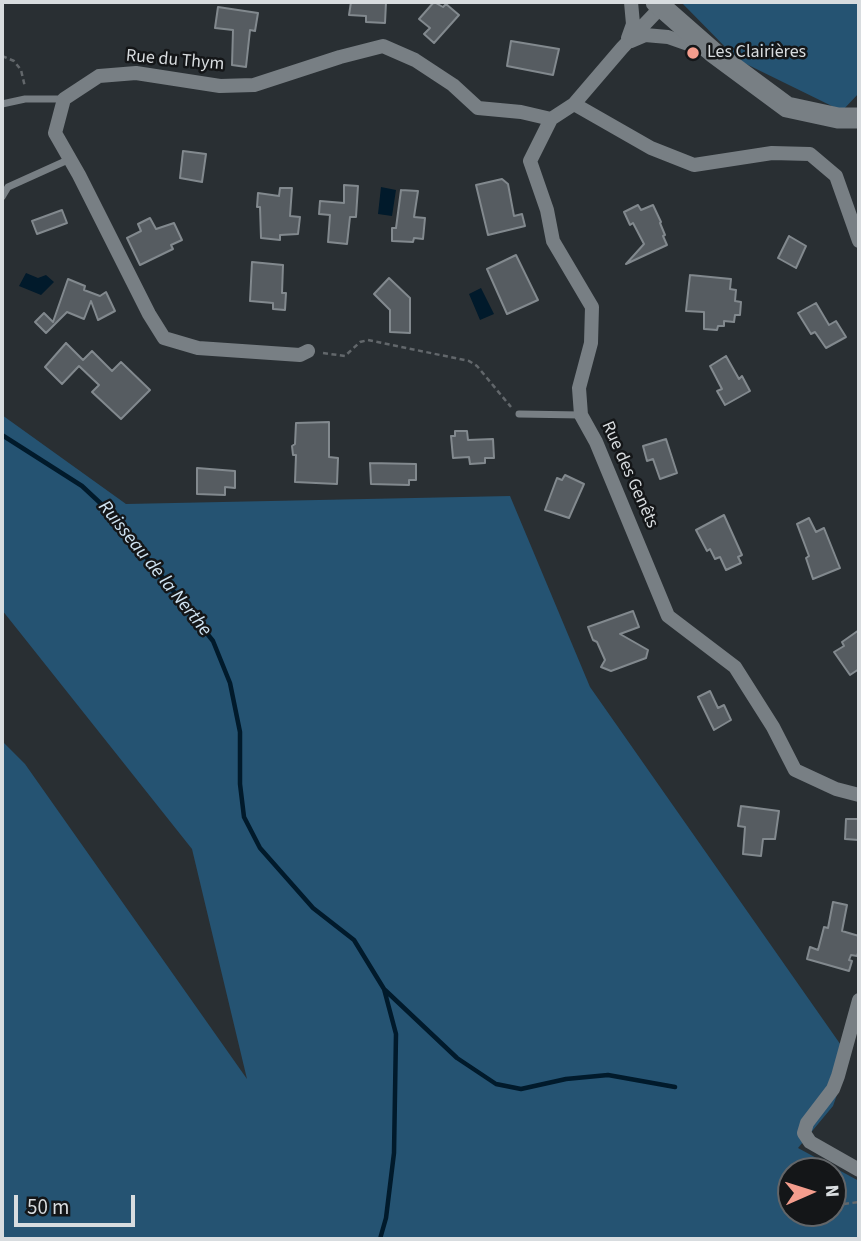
<!DOCTYPE html>
<html>
<head>
<meta charset="utf-8">
<style>
	body { margin:0 }
	#map { position:relative; width:861px; height:1241px; overflow:hidden; background:#292f33; font-family:"Source Sans 3",sans-serif }
	canvas { display:block }
	.frame { position:absolute; inset:0; border:4px solid #d8dcdf; pointer-events:none }
	.north { position:absolute; left:777px; top:1157px; width:70px; height:70px; box-sizing:border-box; background:#141618; border:2px solid #626568; border-radius:50%; rotate:87deg; font-size:19px; font-weight:700; line-height:28px; text-align:center; color:#d8dcdf }
	.north::after { content:''; display:block; margin:auto; width:24px; height:32px; background:#f49d8d; clip-path:polygon(50% 0,100% 100%,50% 72%,0 100%) }
	.scale { position:absolute; left:14px; top:1195px; width:121px; height:32px; box-sizing:border-box; border:4px solid #d8dcdf; border-top:0; padding-left:9px; font-size:21px; line-height:24px; white-space:nowrap; color:#d8dcdf; -webkit-text-stroke:5px #141618; paint-order:stroke }
</style>
</head>
<body>
<div id="map">
<canvas width="861" height="1241"></canvas>
<div class="frame"></div>
<div class="north">N</div>
<div class="scale">50 m</div>
</div>
<script>
const c = document.querySelector('canvas').getContext('2d');
c.lineJoin = 'round';
function fillPath(path, color) {
  c.fillStyle = color;
  c.fill(path, 'evenodd');
}
function poly(rows) {
  const path = new Path2D();
  for (const r of rows) {
    path.moveTo(r[0], r[1]);
    for (let i = 2; i < r.length; i += 2) path.lineTo(r[i], r[i + 1]);
  }
  return path;
}
function trace(path, color, width, dash) {
  c.strokeStyle = color;
  c.lineWidth = width;
  c.lineCap = dash ? 'butt' : 'round';
  c.setLineDash(dash || []);
  c.stroke(path);
}
function write(font, color, halo, rows, align = 'center') {
  c.font = font + ' "Source Sans 3",sans-serif';
  c.lineWidth = 5;
  c.setLineDash([]);
  c.textBaseline = 'middle';
  c.strokeStyle = halo;
  c.fillStyle = color;
  for (const [text, x, y, turn = 0] of rows) {
    c.save();
    c.translate(x, y);
    c.rotate((+turn || 0) * Math.PI / 180);
    c.textAlign = isNaN(turn) ? turn : align;
    if (halo) c.strokeText(text, 0, 0);
    c.fillText(text, 0, 0);
    c.restore();
  }
}
fillPath(poly([
	[681,2,859,2,859,93,842,111,738,60],
	[2,415,126,504,510,496,590,687,850,1058,833,1106,798,1148,859,1181,859,1239,2,1239,2,741,25,764,247,1079,192,849,2,610],
	[791,1171,833,1171,833,1213,791,1213]
]), '#255372');
fillPath(poly([
	[381,187,396,190,392,216,378,214],
	[26,273,38,278,46,275,54,282,41,295,19,286],
	[481,288,494,314,480,320,469,294]
]), '#011a2b');
trace(poly([
	[2,435,82,486,112,514,213,641,230,683,240,732,240,784,244,817,260,848,313,908,354,940,384,989,396,1034,394,1153,386,1218,380,1239],
	[385,990,457,1058,496,1084,521,1089,566,1079,608,1075,675,1087]
]), '#011a2b', 4.5);
const building = poly([
	[351,2,386,2,385,23,366,22,366,16,349,15,351,2],
	[434,2,443,7,446,4,459,15,434,43,424,34,430,28,419,19,434,2],
	[218,7,258,13,255,31,250,30,246,67,232,65,233,30,215,28,218,7],
	[511,41,559,49,553,75,507,66,511,41],
	[183,151,206,154,202,182,180,178,183,151],
	[502,179,508,184,514,216,522,214,525,226,488,235,476,185,502,179],
	[344,185,358,186,356,217,350,217,347,244,328,242,330,215,319,214,320,201,344,203,344,185],
	[280,188,292,188,290,216,300,217,298,234,280,235,280,240,261,238,260,207,257,207,258,193,279,196,280,188],
	[401,190,418,191,414,217,425,218,423,239,414,238,413,242,392,241,392,228,396,228,401,190],
	[638,205,641,210,653,205,661,222,660,223,665,235,663,236,667,245,626,264,644,244,633,223,630,225,624,212,638,205],
	[62,210,67,223,37,234,32,221,62,210],
	[150,218,156,229,174,223,182,240,171,245,173,249,140,265,127,238,141,231,138,224,150,218],
	[789,236,806,246,796,268,778,258,789,236],
	[516,255,538,300,507,314,487,269,516,255],
	[252,262,283,265,282,293,286,293,285,310,273,309,273,303,250,301,252,262],
	[690,275,731,279,730,289,736,290,735,301,741,302,740,315,735,315,734,322,724,321,724,326,718,326,717,330,704,329,704,312,686,311,690,275],
	[389,278,410,298,410,333,390,332,390,310,374,294,389,278],
	[68,279,85,286,84,290,100,296,106,292,115,311,98,320,91,301,84,319,67,312,46,333,35,322,44,313,53,322,68,279],
	[816,303,829,325,836,321,846,337,826,348,815,332,811,334,798,313,816,303],
	[66,343,83,360,92,351,112,371,121,362,150,390,121,419,92,392,99,385,79,366,62,384,45,367,66,343],
	[726,356,739,379,742,376,750,391,725,405,717,391,722,389,710,366,726,356],
	[329,422,329,457,338,458,337,484,295,482,296,455,293,455,292,446,295,444,296,423,329,422],
	[455,431,467,431,468,440,493,439,494,458,485,458,485,463,470,464,469,457,453,458,451,436,455,436,455,431],
	[666,439,677,473,660,479,653,459,647,461,643,446,666,439],
	[370,463,416,464,416,480,409,480,409,485,371,484,370,463],
	[197,468,235,471,235,488,225,487,225,495,197,494,197,468],
	[565,475,584,484,569,518,545,510,557,478,562,480,565,475],
	[724,515,742,555,738,557,741,563,726,570,720,557,715,559,710,549,707,551,696,530,724,515],
	[809,518,816,532,824,528,840,568,813,579,806,558,809,556,797,524,809,518],
	[633,611,639,627,620,634,648,650,646,658,611,671,601,667,605,660,597,642,593,640,588,627,633,611],
	[859,630,859,669,850,675,834,652,844,646,842,642,859,630],
	[710,691,718,708,724,705,731,720,714,730,698,697,710,691],
	[741,806,779,811,775,839,763,839,761,856,743,854,745,827,738,826,741,806],
	[846,819,859,819,859,840,845,839,846,819],
	[833,902,847,905,842,931,859,936,859,950,857,956,851,955,849,960,852,961,849,971,807,959,810,947,818,950,824,927,828,928,833,902]
]);
fillPath(building, '#565c61');
trace(building, '#82898e', 2);
trace(poly([
	[2,56,14,61,21,70,25,87],
	[323,353,345,356,360,342,368,340,469,361,477,366,511,407],
	[844,1204,859,1202]
]), '#62676b', 2.5, [5, 3.5]);
trace(poly([
	[2,104,25,99,64,99],
	[2,197,8,187,70,159],
	[519,414,581,415]
]), '#787f84', 7);
trace(poly([
	[662,6,622,48,574,104,551,119,530,161,547,210,553,241,592,307,591,343,579,388,581,415,596,442,668,616,735,667,773,727,795,770,836,789,859,795],
	[628,38,633,24,631,2],
	[631,41,645,35,668,37,705,50],
	[574,104,651,148,694,165,772,153,810,154,836,176,859,241],
	[308,351,300,355,198,348,164,338,149,314,79,175,55,133,64,99,99,76,136,73,220,86,254,85,340,57,383,46,415,60,453,85,478,108,521,112,551,119],
	[859,1000,838,1076,833,1089,807,1123,804,1133,810,1142,859,1170]
]), '#787f84', 14);
trace(poly([
	[656,2,714,53,787,107,838,118,859,118]
]), '#787f84', 21);
for (const [x, y, r, color] of [
	[693,53,7,"#f49d8d"]
]) {
  const dot = new Path2D();
  dot.arc(x, y, r, 0, 2 * Math.PI);
  c.fillStyle = color;
  c.fill(dot);
  trace(dot, '#141618', 2.5);
}
write('18px', '#d8dcdf', '#141618', [
	["Les Clairières",707,53]
], 'left');
write('18px', '#d8dcdf', '#141618', [
	["Rue du Thym",175,61,5],
	["Rue des Genêts",629,475,66]
]);
write('italic 19px', '#d1e5f4', '#141618', [
	["Ruisseau de la Nerthe",154,569,51]
]);
</script>
</body>
</html>
